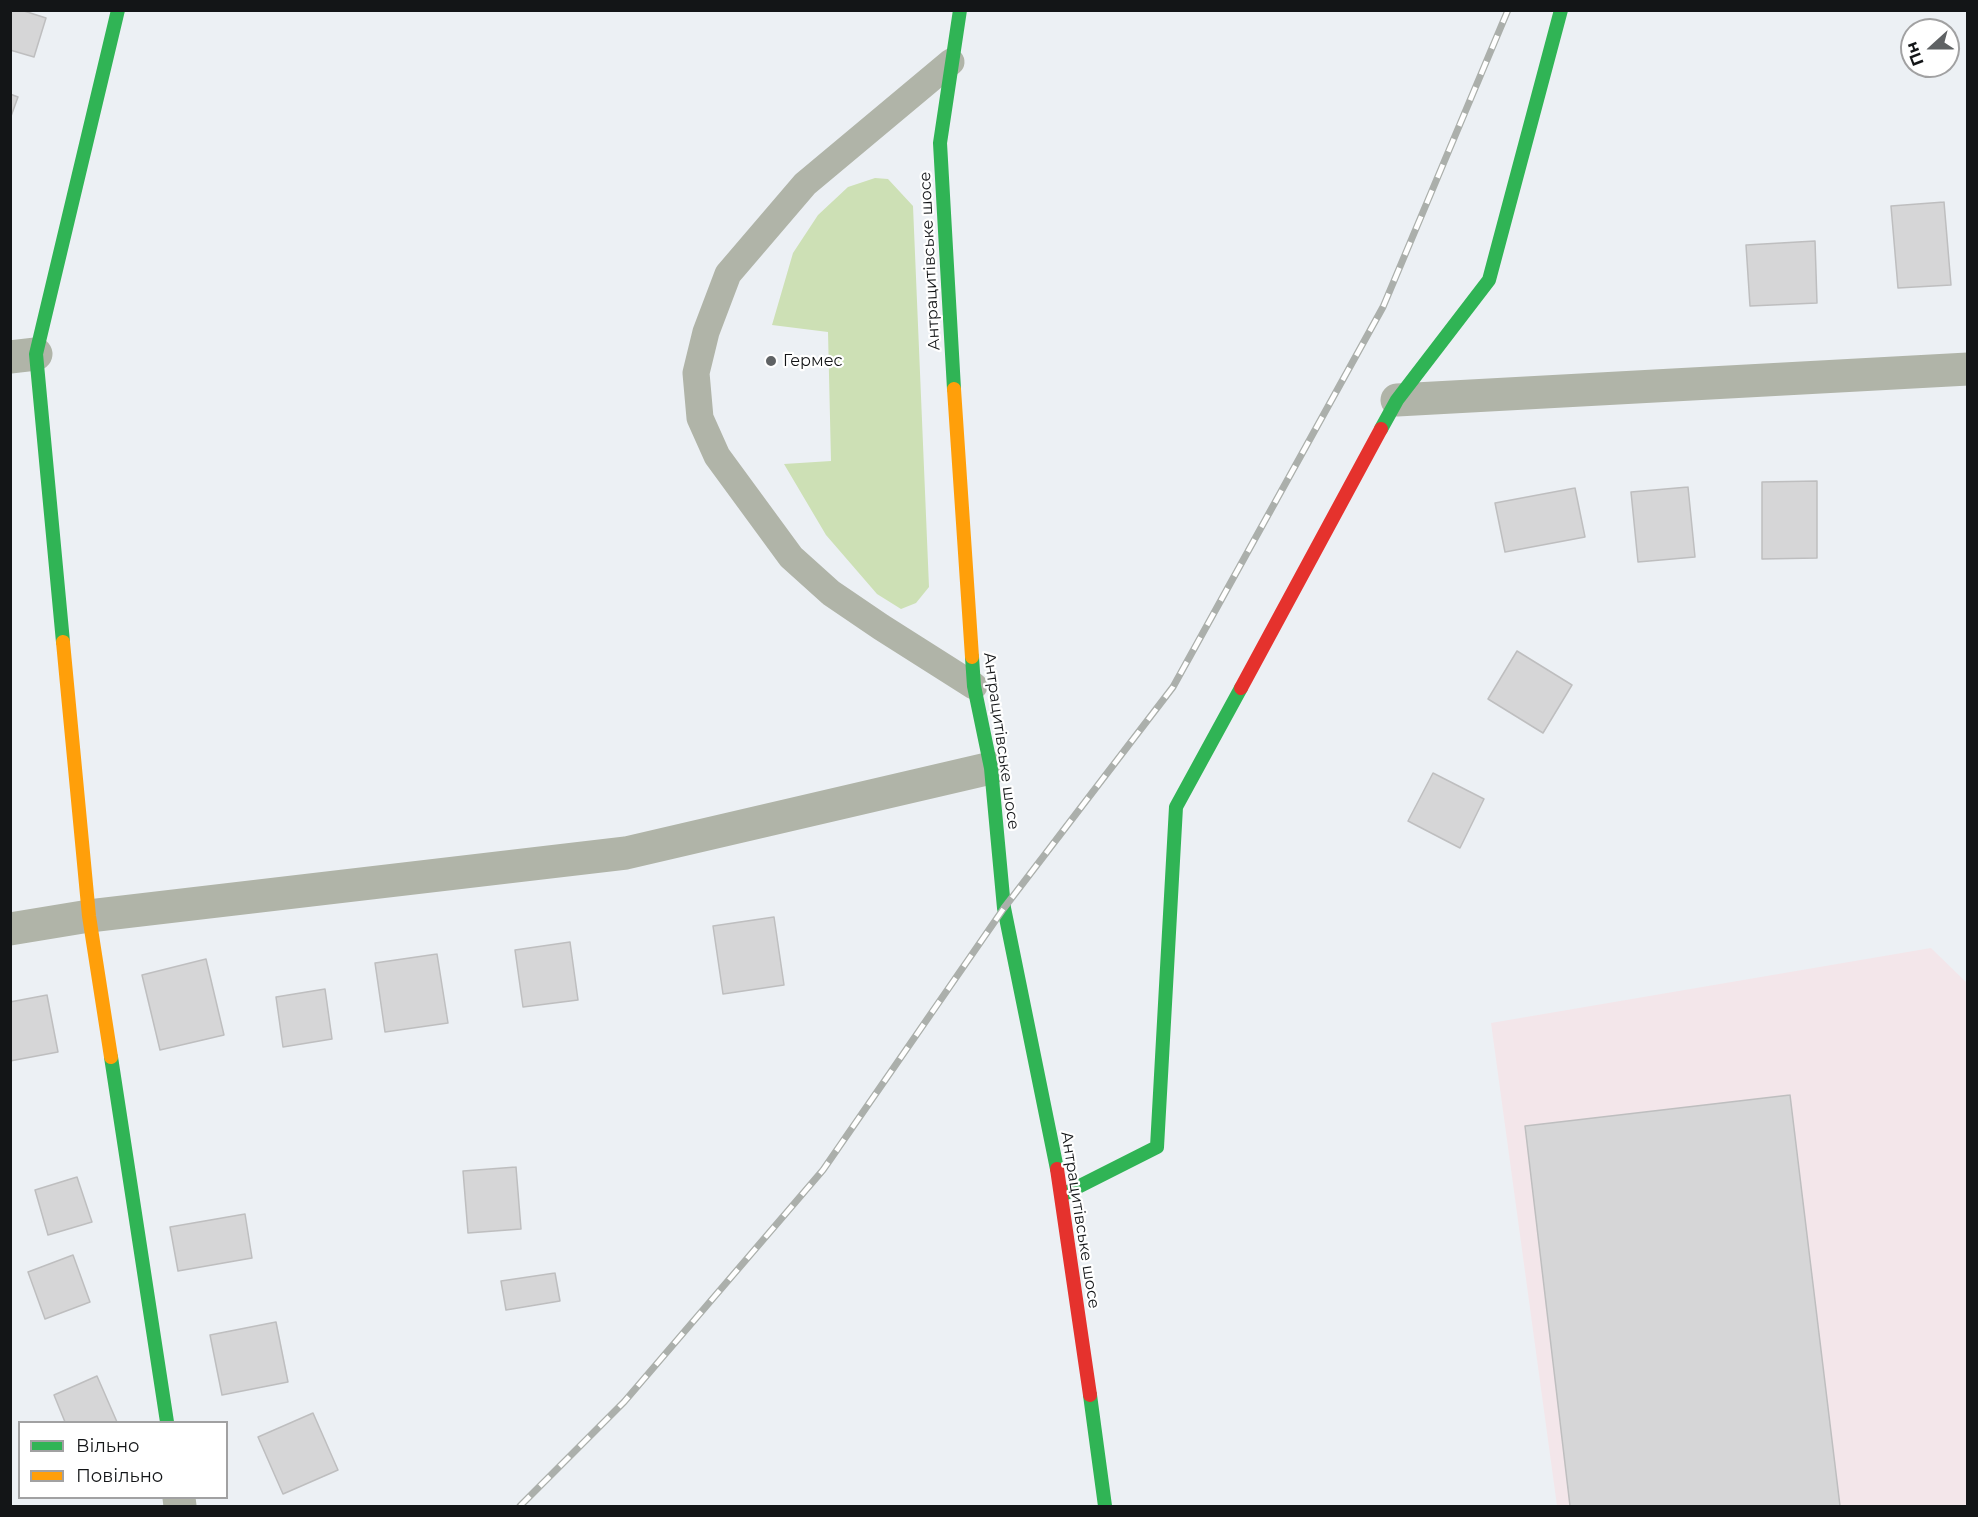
<!DOCTYPE html>
<html>
<head>
<meta charset="utf-8">
<style>
	body { margin:0 }
	#map { position:relative; width:1978px; height:1517px; overflow:hidden; background:#ecf0f4; font-family:Montserrat,sans-serif }
	canvas { display:block }
	.frame { position:absolute; inset:0; border:12px solid #131517; pointer-events:none }
	.legend { position:absolute; left:18px; top:1421px; width:210px; height:78px; box-sizing:border-box; background:#fff; border:2px solid #a1a1a2; margin:0; padding:8px 10px; list-style:none; font-size:18px; color:#131517 }
	.legend li { display:flex; align-items:center; gap:12px; height:30px }
	.legend b { width:30px; border:2px solid #a1a1a2 }
	.north { position:absolute; left:1900px; top:18px; width:60px; height:60px; box-sizing:border-box; background:#fff; border:2px solid #a1a1a2; border-radius:50%; rotate:249deg; font-size:16px; font-weight:700; line-height:24px; text-align:center; color:#131517 }
	.north::after { content:''; display:block; margin:auto; width:21px; height:27px; background:#5f6264; clip-path:polygon(50% 0,100% 100%,50% 72%,0 100%) }
</style>
</head>
<body>
<div id="map">
<canvas width="1978" height="1517"></canvas>
<div class="frame"></div>
<ul class="legend">
<li><b style="height:8px;background:#30b455"></b>Вільно</li>
<li><b style="height:8px;background:#ff9f0a"></b>Повільно</li>
</ul>
<div class="north">Пн</div>
</div>
<script>
const c = document.querySelector('canvas').getContext('2d');
c.lineJoin = 'round';
function fillPath(path, color) {
  c.fillStyle = color;
  c.fill(path, 'evenodd');
}
function poly(rows) {
  const path = new Path2D();
  for (const r of rows) {
    path.moveTo(r[0], r[1]);
    for (let i = 2; i < r.length; i += 2) path.lineTo(r[i], r[i + 1]);
  }
  return path;
}
function trace(path, color, width, dash) {
  c.strokeStyle = color;
  c.lineWidth = width;
  c.lineCap = dash ? 'butt' : 'round';
  c.setLineDash(dash || []);
  c.stroke(path);
}
function write(font, color, halo, rows, align = 'center') {
  c.font = font + ' Montserrat,sans-serif';
  c.lineWidth = 4.5;
  c.setLineDash([]);
  c.textBaseline = 'middle';
  c.strokeStyle = halo;
  c.fillStyle = color;
  for (const [text, x, y, turn = 0] of rows) {
    c.save();
    c.translate(x, y);
    c.rotate((+turn || 0) * Math.PI / 180);
    c.textAlign = isNaN(turn) ? turn : align;
    if (halo) c.strokeText(text, 0, 0);
    c.fillText(text, 0, 0);
    c.restore();
  }
}
fillPath(poly([
	[1931,948,1967,983,1967,1506,1557,1506,1491,1023]
]), '#f3e6ea');
fillPath(poly([
	[875,178,888,179,913,206,929,587,916,603,901,609,877,594,826,535,784,464,831,461,828,332,772,325,793,253,818,215,848,187]
]), '#cde0b5');
const building = poly([
	[10,10,21,10,46,18,34,57,10,50,10,10],
	[10,94,18,97,10,119,10,94],
	[1944,202,1951,285,1898,288,1891,206,1944,202],
	[1815,241,1817,303,1750,306,1746,245,1815,241],
	[1817,481,1817,558,1762,559,1762,482,1817,481],
	[1688,487,1695,557,1638,562,1631,492,1688,487],
	[1575,488,1585,537,1505,552,1495,503,1575,488],
	[1517,651,1572,685,1543,733,1488,699,1517,651],
	[1433,773,1484,799,1460,848,1408,821,1433,773],
	[774,917,784,985,723,994,713,926,774,917],
	[570,942,578,1000,523,1007,515,950,570,942],
	[437,954,448,1023,385,1032,375,963,437,954],
	[206,959,224,1035,160,1050,142,975,206,959],
	[325,989,332,1039,283,1047,276,997,325,989],
	[47,995,58,1052,10,1061,10,1002,47,995],
	[1790,1095,1840,1506,1570,1506,1525,1126,1790,1095],
	[516,1167,521,1229,468,1233,463,1171,516,1167],
	[77,1177,92,1222,48,1235,35,1190,77,1177],
	[245,1214,252,1258,178,1271,170,1227,245,1214],
	[73,1255,90,1302,45,1319,28,1272,73,1255],
	[555,1273,560,1301,506,1310,501,1281,555,1273],
	[276,1322,288,1382,222,1395,210,1335,276,1322],
	[97,1376,117,1422,65,1422,54,1395,97,1376],
	[313,1413,338,1470,283,1494,258,1437,313,1413]
]);
fillPath(building, '#d6d6d7');
trace(building, '#bebebf', 1.5);
trace(poly([
	[951,62,805,184,728,274,706,332,696,373,700,418,717,456,791,557,831,593,881,627,974,686]
]), '#b0b4a8', 27);
trace(poly([
	[10,357,36,354],
	[1397,400,1968,369],
	[10,929,89,916,626,853,991,768],
	[179,1498,180,1506]
]), '#b0b4a8', 33);
trace(poly([
	[954,389,940,143,960,10],
	[1381,429,1397,400,1489,280,1561,10],
	[63,642,36,354,118,10],
	[972,657,974,686,991,768,1004,908,1057,1169],
	[111,1057,167,1422],
	[1062,1195,1157,1147,1176,807,1241,688],
	[1090,1395,1105,1506]
]), '#30b455', 14);
trace(poly([
	[954,389,972,657],
	[63,642,89,916,111,1057]
]), '#ff9f0a', 14);
trace(poly([
	[1241,688,1381,429],
	[1057,1169,1090,1395]
]), '#e5322d', 14);
const rail = poly([
	[520,1506,624,1402,823,1170,1004,908,1173,687,1383,307,1508,10]
]);
trace(rail, '#abafab', 7);
trace(rail, '#fff', 4.5, [14]);
for (const [x, y, r, color] of [
	[771,361,6,"#5f6264"]
]) {
  const dot = new Path2D();
  dot.arc(x, y, r, 0, 2 * Math.PI);
  c.fillStyle = color;
  c.fill(dot);
  trace(dot, '#fff', 2);
}
write('16px', '#131517', '#fff', [
	["Антрацитівське шосе",930,261,-93],
	["Антрацитівське шосе",1001,741,82],
	["Антрацитівське шосе",1080,1220,81]
]);
write('16px', '#131517', '#fff', [
	["Гермес",783,361]
], 'left');
</script>
</body>
</html>
